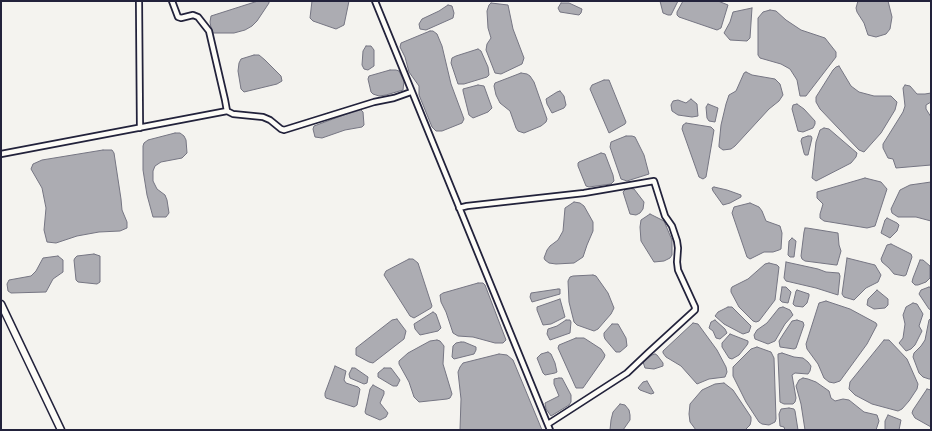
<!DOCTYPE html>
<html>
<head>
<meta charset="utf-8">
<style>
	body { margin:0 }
	#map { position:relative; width:932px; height:431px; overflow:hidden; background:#f4f3ef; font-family:Mali,sans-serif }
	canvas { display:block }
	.frame { position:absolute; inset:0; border:2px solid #22223b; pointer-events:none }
</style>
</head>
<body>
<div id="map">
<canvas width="932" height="431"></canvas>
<div class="frame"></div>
</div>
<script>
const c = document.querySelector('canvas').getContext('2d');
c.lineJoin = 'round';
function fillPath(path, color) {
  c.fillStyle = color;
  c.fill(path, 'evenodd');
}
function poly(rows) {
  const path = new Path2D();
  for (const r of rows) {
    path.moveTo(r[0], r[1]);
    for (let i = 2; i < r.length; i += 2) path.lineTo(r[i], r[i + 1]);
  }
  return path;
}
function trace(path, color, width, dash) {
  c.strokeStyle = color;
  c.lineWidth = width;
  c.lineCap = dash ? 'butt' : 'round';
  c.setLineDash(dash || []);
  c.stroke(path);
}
const water = poly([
	[258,1,269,1,269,3,257,21,252,26,245,30,234,33,212,33,210,22,211,16,258,1],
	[312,1,349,1,344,25,336,29,313,21,310,18,312,1],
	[660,1,678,1,671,15,668,15,663,13,660,1],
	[683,1,718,1,728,5,721,28,717,30,679,17,677,15,677,12,683,1],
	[858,1,888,1,892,17,890,29,886,34,876,37,868,35,864,23,857,12,856,8,858,1],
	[491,3,508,5,513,29,524,58,522,64,501,74,495,73,486,50,487,44,491,38,488,28,487,11,489,5,491,3],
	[561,3,569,3,582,9,581,13,579,15,560,12,558,8,561,3],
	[448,5,452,6,454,13,453,18,426,30,420,29,419,24,422,19,439,11,448,5],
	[752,8,750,38,747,41,730,40,724,33,730,22,733,12,752,8],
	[770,10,776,11,786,20,801,30,825,38,836,52,836,57,806,96,800,96,797,80,790,69,781,64,760,58,758,55,758,18,763,12,770,10],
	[430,31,433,31,437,34,442,46,451,84,464,119,462,123,442,131,436,131,432,127,419,95,419,86,409,72,405,57,400,47,401,43,430,31],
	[366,46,371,46,374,50,374,66,368,70,364,69,362,65,363,51,366,46],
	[478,49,481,51,488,67,489,75,487,77,464,84,458,84,451,63,452,58,456,56,478,49],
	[254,55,259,55,265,60,281,76,282,81,277,84,244,92,241,89,238,71,239,63,241,59,254,55],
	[839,66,851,86,859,92,874,96,891,96,897,102,895,110,881,133,864,152,859,150,820,109,816,102,816,97,833,70,836,67,839,66],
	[390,70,396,70,399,71,404,81,403,90,386,95,379,96,373,94,371,92,368,79,369,76,390,70],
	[746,72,752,75,775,79,780,84,783,95,779,101,769,109,735,146,731,149,723,150,719,147,719,145,721,125,726,104,729,95,736,91,744,73,746,72],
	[521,73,527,74,530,76,534,82,547,119,546,122,541,126,524,133,518,131,516,128,510,111,500,103,496,95,494,86,495,83,521,73],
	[604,80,609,80,626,122,625,124,609,133,590,89,592,85,604,80],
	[478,85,484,86,492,108,488,112,473,118,469,115,463,91,463,89,478,85],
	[905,85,910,86,917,94,925,94,931,93,931,102,926,105,926,109,931,117,931,165,896,168,893,159,888,158,883,148,883,144,903,112,905,106,903,88,905,85],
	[560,91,564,96,566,105,564,108,552,113,547,104,546,99,557,92,560,91],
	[691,99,697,104,698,116,692,117,678,115,672,111,671,105,673,101,678,100,686,103,691,99],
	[708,104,718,108,715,122,709,121,707,118,706,107,708,104],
	[797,104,804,109,815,121,815,124,813,128,803,132,798,131,792,109,793,105,797,104],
	[360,109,363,112,364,125,362,127,345,130,322,138,315,137,313,129,314,126,360,109],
	[686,123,711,127,714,130,706,177,703,179,699,177,682,129,683,125,686,123],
	[824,128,829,129,857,153,856,157,851,163,816,181,812,178,816,142,820,130,824,128],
	[175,133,180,133,184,136,186,140,187,153,182,158,161,162,155,166,153,171,153,181,157,189,165,195,167,200,169,213,166,217,153,217,147,195,143,170,143,146,144,143,148,140,175,133],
	[626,136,632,136,635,137,644,155,649,174,627,181,621,179,610,147,611,142,626,136],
	[808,136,811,136,812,138,808,155,805,155,804,153,801,141,802,138,808,136],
	[103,150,112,150,114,153,121,199,122,210,127,222,127,228,120,231,99,232,77,236,56,243,47,242,44,230,46,208,42,188,31,169,33,164,42,160,103,150],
	[601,153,605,154,613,175,614,181,611,184,589,187,586,186,578,166,578,163,579,162,601,153],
	[865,178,881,182,887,189,875,226,867,228,824,221,820,218,820,214,823,204,817,198,817,192,865,178],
	[931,182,931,221,916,217,898,217,892,213,891,209,900,190,910,185,931,182],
	[714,187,727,190,741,195,741,197,730,203,723,205,713,191,712,188,714,187],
	[627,188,634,189,644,202,643,209,640,213,636,215,630,214,623,192,627,188],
	[574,202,580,203,584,206,593,222,593,231,587,245,583,257,574,263,556,264,549,263,545,260,544,258,547,250,550,246,558,240,563,231,565,208,574,202],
	[750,203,759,207,762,211,766,221,780,226,782,233,781,249,779,250,773,252,764,252,750,259,747,257,732,213,734,207,750,203],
	[650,214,664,221,672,240,672,255,670,258,664,261,654,262,641,241,640,227,641,220,650,214],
	[887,218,897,223,899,225,897,231,890,238,881,233,885,220,887,218],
	[805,228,807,228,838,233,839,245,841,251,837,265,836,265,805,261,802,259,801,256,804,232,805,228],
	[792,238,796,241,794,257,790,257,788,255,789,241,792,238],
	[891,244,911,254,912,257,906,275,904,276,894,274,889,268,882,262,881,259,887,245,891,244],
	[94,254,100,256,100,282,97,284,78,282,76,280,74,260,75,258,77,256,94,254],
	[58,256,63,260,63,272,53,279,46,292,11,293,8,291,7,284,9,280,31,276,36,271,43,258,58,256],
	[847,258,875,265,881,275,878,282,866,288,854,300,844,297,842,294,847,258],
	[409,259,413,259,418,263,432,306,431,308,414,318,410,316,384,275,386,271,409,259],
	[920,260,923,260,930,266,930,278,926,282,918,285,915,285,912,282,913,278,920,260],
	[786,262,818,269,826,272,839,273,840,276,838,295,816,288,786,281,784,278,786,262],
	[769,263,777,265,779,267,775,300,759,321,756,322,753,321,739,307,731,292,731,289,732,287,748,279,765,264,769,263],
	[593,275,596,276,608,293,614,308,611,314,598,329,594,331,577,325,574,322,569,302,568,281,570,277,573,276,593,275],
	[478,283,483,283,485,285,506,340,503,343,495,343,473,337,458,336,453,333,446,312,441,302,440,295,443,293,478,283],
	[782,287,786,287,791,292,788,303,782,302,780,300,782,287],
	[929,287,931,288,931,310,929,309,919,294,921,290,929,287],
	[558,289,560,289,560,294,532,302,530,297,531,293,558,289],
	[797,290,809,294,809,296,807,303,803,307,795,306,793,304,796,291,797,290],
	[877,290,888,299,888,305,885,308,874,309,867,305,868,299,877,290],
	[560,299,565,317,551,324,543,325,537,310,537,307,560,299],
	[826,301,850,309,876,323,877,325,867,344,840,381,834,383,829,382,824,378,818,364,807,349,806,344,819,303,826,301],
	[913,303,917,304,923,314,919,326,922,331,915,345,911,349,906,351,899,343,903,338,905,324,903,315,906,307,913,303],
	[728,307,732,307,751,326,749,332,743,334,739,332,724,324,715,316,718,312,728,307],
	[783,307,790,310,793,315,785,324,775,341,768,344,755,339,754,335,757,330,767,323,779,308,783,307],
	[433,312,436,314,441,328,438,331,420,335,415,329,414,324,433,312],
	[931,318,931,379,929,379,923,377,919,373,913,357,914,353,921,346,925,340,929,320,931,318],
	[397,319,406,331,404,339,373,363,369,362,356,355,356,348,392,320,397,319],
	[566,320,570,320,571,322,570,333,550,340,547,334,548,329,557,326,566,320],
	[715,320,725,329,727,333,720,339,716,338,713,331,709,328,711,322,715,320],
	[797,320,803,322,804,325,796,348,794,349,780,347,779,341,784,333,792,321,797,320],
	[693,323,698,324,717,350,726,367,727,372,725,377,709,379,697,384,681,366,666,357,663,353,663,351,693,323],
	[612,324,618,324,626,338,627,346,620,352,616,352,605,339,604,336,604,333,612,324],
	[730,334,748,341,748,343,747,345,739,355,732,359,729,358,722,347,722,343,730,334],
	[576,338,584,338,601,349,605,355,604,358,583,388,576,388,558,348,559,345,576,338],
	[437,340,440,341,444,346,443,364,452,394,450,398,447,399,419,402,414,397,409,382,399,364,399,361,408,353,430,341,437,340],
	[884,340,889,340,907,359,918,384,917,389,909,401,902,409,898,411,872,404,855,395,849,389,850,382,884,340],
	[461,342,464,342,476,347,476,350,474,354,454,359,452,357,453,346,456,343,461,342],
	[757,347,771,352,774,358,776,419,775,422,769,425,762,424,759,422,746,402,733,376,733,367,751,349,757,347],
	[548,352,551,354,555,363,557,372,555,373,545,375,543,373,537,358,541,354,548,352],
	[782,353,794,357,803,358,808,362,811,366,810,371,808,374,795,373,792,375,796,398,795,402,793,404,784,404,780,402,778,357,778,354,782,353],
	[499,354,507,355,513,360,542,430,460,430,461,399,458,372,460,367,463,363,499,354],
	[655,354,657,355,663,363,663,366,654,369,645,368,643,362,652,355,655,354],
	[335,366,346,371,344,380,346,383,358,387,360,389,357,405,354,407,326,398,325,396,325,393,335,366],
	[352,368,355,368,368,377,367,383,364,384,350,378,349,374,352,368],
	[384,368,391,368,400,380,397,386,393,386,378,377,378,373,384,368],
	[559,378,562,378,571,395,571,402,569,405,551,416,546,409,545,403,559,396,554,384,554,379,559,378],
	[803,378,808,379,816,382,829,391,831,398,835,401,843,399,849,400,864,412,877,415,879,421,876,430,805,430,801,404,796,386,799,380,803,378],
	[647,381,654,393,651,394,640,390,638,388,643,382,647,381],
	[724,383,733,390,751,417,751,421,750,425,745,430,696,430,690,422,689,414,690,404,702,390,715,384,724,383],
	[373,385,384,391,384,394,380,403,388,413,386,417,380,420,366,414,365,412,370,389,373,385],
	[927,389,931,390,931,427,915,418,912,413,913,410,927,389],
	[620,404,625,405,629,410,630,415,630,420,623,430,610,430,611,420,613,412,620,404],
	[789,408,794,409,795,411,798,430,785,430,784,427,780,426,779,414,781,409,789,408],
	[888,415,901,420,899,430,885,430,885,421,888,415]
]);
fillPath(water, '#acacb2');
trace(water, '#757582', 1);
const street = poly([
	[139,1,140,128],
	[172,1,178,17,181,18,193,15,198,17,209,31,225,100,227,111],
	[375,1,550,430],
	[1,154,227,111,233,114,263,117,270,120,281,129,284,130,374,102,394,98,411,92],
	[459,208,467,206,584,193,654,181,665,216,672,226,677,241,678,248,677,262,678,270,695,307,695,310,648,353,627,373,548,424]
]);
const secondary = poly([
	[1,304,61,430]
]);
trace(street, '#22223b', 8);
trace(secondary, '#22223b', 9);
trace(street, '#fdfcf7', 4.5);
trace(secondary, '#fdfcf7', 6);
</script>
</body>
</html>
